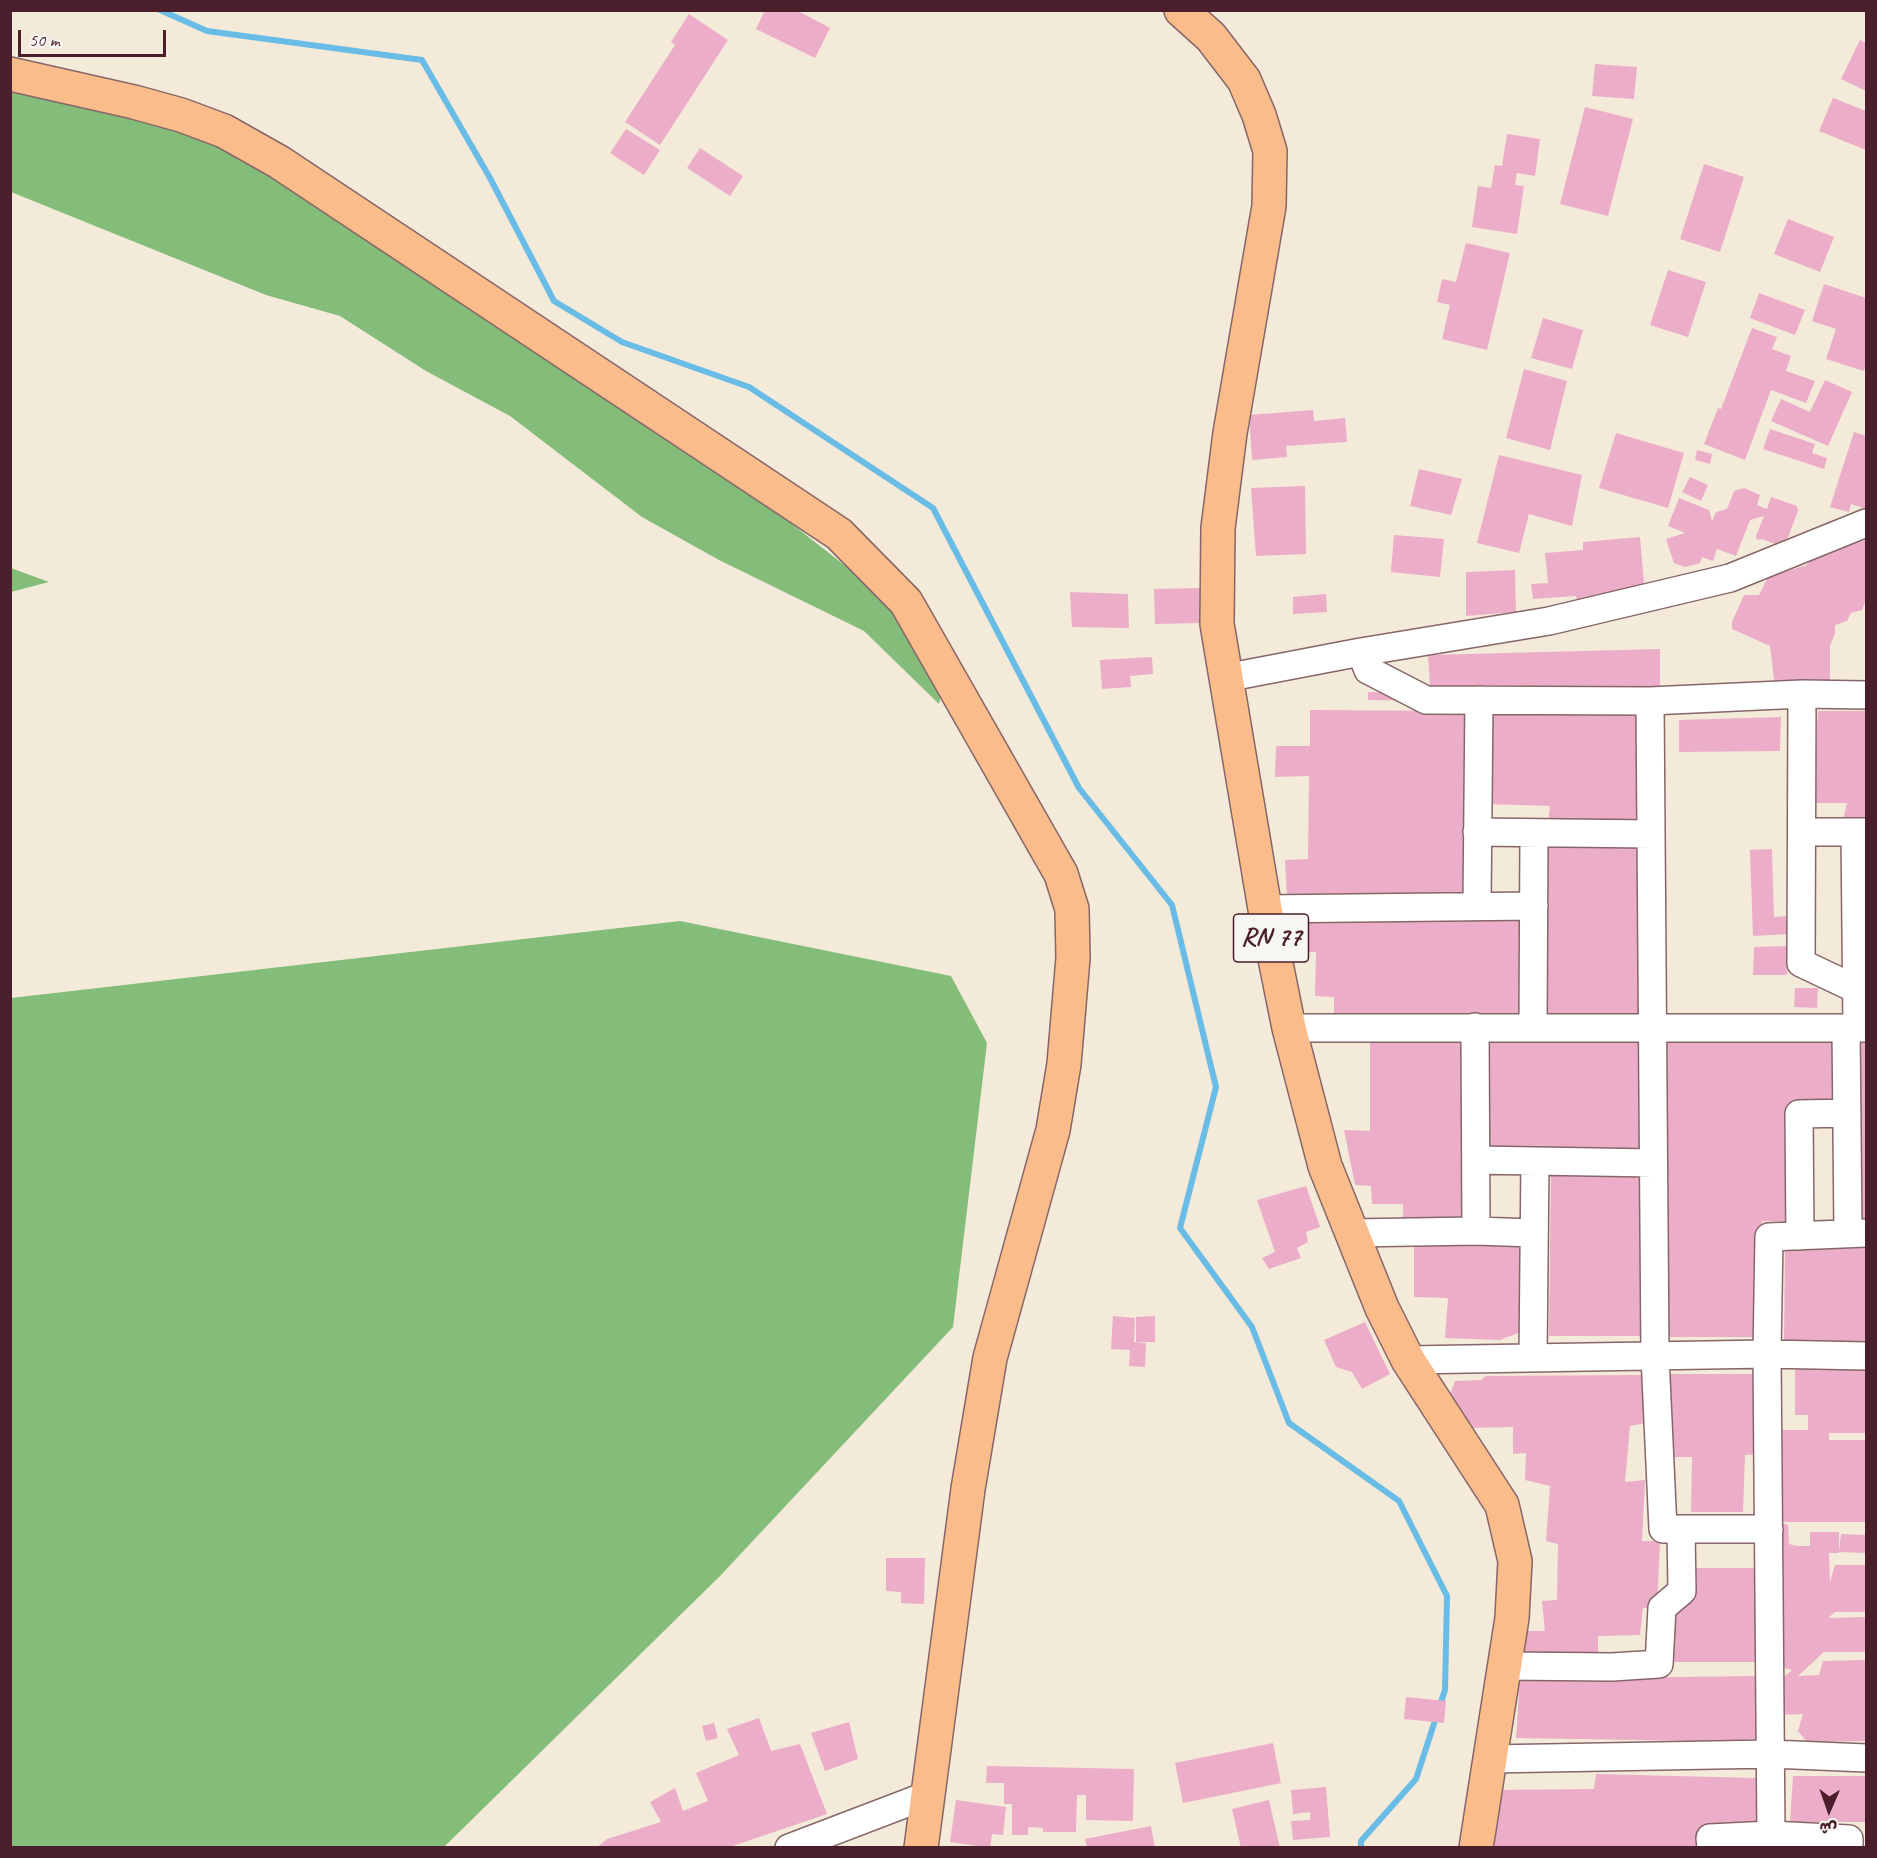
<!DOCTYPE html>
<html>
<head>
<meta charset="utf-8">
<style>
	body { margin:0 }
	#map { position:relative; width:1877px; height:1858px; overflow:hidden; background:#f4eada; font-family:Caveat,"Playpen Sans Arabic",sans-serif }
	canvas { display:block }
	.frame { position:absolute; inset:0; border:12px solid #4a1f2b; pointer-events:none }
	.north { position:absolute; left:1799px; top:1780px; width:60px; height:60px; -webkit-text-stroke:4px #f6f6f2; paint-order:stroke; rotate:182deg; font-size:16px; font-weight:700; line-height:24px; text-align:center; color:#4a1f2b }
	.north::after { content:''; display:block; margin:auto; width:21px; height:27px; background:#4a1f2b; clip-path:polygon(50% 0,100% 100%,50% 72%,0 100%) }
	.scale { position:absolute; left:18px; top:30px; width:148px; height:27px; box-sizing:border-box; border:3px solid #4a1f2b; border-top:0; padding-left:8px; font-size:18px; line-height:21px; white-space:nowrap; color:#4a1f2b; -webkit-text-stroke:4px #f6f6f2; paint-order:stroke }
</style>
</head>
<body>
<div id="map">
<canvas width="1877" height="1858"></canvas>
<div class="frame"></div>
<div class="north">ش</div>
<div class="scale">50 m</div>
</div>
<script>
const c = document.querySelector('canvas').getContext('2d');
c.lineJoin = 'round';
function fillPath(path, color) {
  c.fillStyle = color;
  c.fill(path, 'evenodd');
}
function poly(rows) {
  const path = new Path2D();
  for (const r of rows) {
    path.moveTo(r[0], r[1]);
    for (let i = 2; i < r.length; i += 2) path.lineTo(r[i], r[i + 1]);
  }
  return path;
}
function trace(path, color, width, dash) {
  c.strokeStyle = color;
  c.lineWidth = width;
  c.lineCap = dash ? 'butt' : 'round';
  c.setLineDash(dash || []);
  c.stroke(path);
}
function write(font, color, halo, rows, align = 'center') {
  c.font = font + ' Caveat,sans-serif';
  c.lineWidth = 4.5;
  c.setLineDash([]);
  c.textBaseline = 'middle';
  c.strokeStyle = halo;
  c.fillStyle = color;
  for (const [text, x, y, turn = 0] of rows) {
    c.save();
    c.translate(x, y);
    c.rotate((+turn || 0) * Math.PI / 180);
    c.textAlign = isNaN(turn) ? turn : align;
    if (halo) c.strokeText(text, 0, 0);
    c.fillText(text, 0, 0);
    c.restore();
  }
}
fillPath(poly([
	[10,85,155,116,254,159,746,488,885,597,942,692,939,704,864,631,719,560,642,517,510,416,426,371,340,316,266,295,11,192],
	[11,568,49,582,11,592],
	[680,921,951,976,987,1043,953,1327,720,1576,444,1847,11,1847,11,998]
]), '#84bc79');
trace(poly([
	[160,10,207,31,422,60,490,178,554,301,622,342,749,387,933,508,1079,788,1172,905,1216,1087,1180,1228,1252,1327,1289,1423,1399,1501,1447,1596,1445,1690,1416,1779,1361,1841,1361,1848]
]), '#69bce5', 6);
fillPath(poly([
	[765,10,796,10,830,28,815,58,756,29],
	[689,14,728,40,660,145,625,122,675,45,671,42],
	[1860,40,1866,43,1866,91,1841,79],
	[1595,64,1637,67,1634,99,1592,96],
	[1833,98,1866,111,1866,150,1819,131],
	[1585,107,1633,119,1608,216,1560,204],
	[626,129,660,150,644,175,610,153],
	[1507,134,1540,139,1535,176,1517,173,1515,185,1524,186,1517,234,1472,227,1478,186,1491,188,1495,165,1502,166],
	[700,148,743,176,730,196,687,168],
	[1704,164,1744,177,1720,252,1680,239],
	[1788,219,1834,237,1820,272,1774,254],
	[1466,243,1510,253,1487,350,1442,339,1450,305,1437,302,1442,279,1456,282],
	[1668,270,1706,282,1688,337,1650,325],
	[1824,284,1866,298,1866,364,1864,371,1826,359,1836,329,1812,321],
	[1759,293,1805,310,1795,335,1750,318],
	[1543,318,1583,330,1572,369,1531,358],
	[1752,328,1777,337,1772,349,1791,356,1786,371,1815,381,1806,403,1771,390,1745,460,1704,444,1718,408,1721,409],
	[1524,369,1567,381,1550,450,1506,438],
	[1825,380,1852,392,1828,446,1771,421,1781,399,1810,412],
	[1313,410,1314,421,1345,418,1347,442,1286,446,1287,457,1252,460,1249,415],
	[1770,429,1815,444,1812,453,1827,458,1824,469,1763,449],
	[1854,432,1866,436,1866,509,1851,504,1849,512,1830,507],
	[1616,433,1684,453,1668,508,1599,488],
	[1697,450,1712,454,1710,464,1695,460],
	[1499,455,1582,475,1572,526,1529,514,1519,553,1477,543],
	[1419,469,1462,479,1451,515,1410,506],
	[1690,477,1708,485,1701,501,1682,492],
	[1305,486,1306,554,1256,556,1251,488],
	[1744,488,1760,495,1757,505,1767,509,1771,497,1797,506,1798,511,1787,540,1775,544,1762,539,1757,540,1756,536,1764,516,1750,520,1736,556,1717,549,1713,561,1702,557,1700,563,1685,567,1674,563,1666,539,1685,533,1668,526,1679,498,1709,510,1712,521,1716,512,1727,509,1734,491],
	[1394,535,1444,539,1440,577,1391,572],
	[1640,537,1645,595,1577,601,1576,596,1533,599,1531,584,1548,583,1545,553,1583,550,1583,542],
	[1866,540,1866,600,1862,610,1851,613,1847,621,1835,625,1835,633,1830,646,1830,682,1775,688,1770,646,1732,629,1732,622,1744,595,1759,595,1768,577,1807,565,1813,552,1828,552],
	[1515,570,1516,612,1466,616,1466,572],
	[1201,588,1201,623,1155,624,1154,589],
	[1070,592,1128,594,1129,628,1072,627],
	[1326,594,1327,612,1293,614,1293,597],
	[1660,649,1660,690,1430,686,1428,655],
	[1152,657,1153,674,1130,676,1131,687,1102,689,1100,660],
	[1368,692,1436,694,1436,701,1368,700],
	[1310,710,1467,711,1466,895,1287,897,1285,860,1308,859,1309,776,1275,777,1276,746,1310,746],
	[1818,711,1866,711,1866,820,1843,820,1847,803,1812,803],
	[1491,713,1637,713,1643,821,1548,823,1550,806,1485,804],
	[1781,717,1780,751,1679,752,1679,720],
	[1545,845,1641,845,1643,1018,1545,1017],
	[1772,849,1774,917,1789,916,1789,934,1753,936,1750,850],
	[1302,919,1523,920,1524,1018,1334,1015,1334,997,1315,996,1316,952,1304,952],
	[1789,946,1787,975,1753,975,1754,947],
	[1795,988,1818,988,1817,1008,1794,1007],
	[1667,1035,1835,1036,1833,1102,1793,1101,1791,1222,1762,1221,1758,1337,1666,1337],
	[1642,1036,1644,1150,1489,1147,1487,1038],
	[1858,1037,1866,1037,1866,1218,1858,1218],
	[1370,1038,1462,1038,1461,1220,1403,1219,1403,1204,1372,1204,1371,1186,1355,1185,1344,1130,1370,1131],
	[1551,1173,1641,1173,1643,1336,1549,1336],
	[1306,1186,1320,1227,1306,1232,1308,1242,1297,1248,1301,1258,1269,1269,1262,1258,1275,1252,1257,1200],
	[1414,1242,1524,1242,1526,1330,1500,1340,1445,1338,1448,1298,1414,1297],
	[1785,1246,1866,1247,1866,1342,1784,1342],
	[1113,1316,1135,1318,1134,1342,1146,1343,1145,1367,1129,1366,1130,1350,1111,1349],
	[1155,1316,1155,1342,1136,1342,1136,1317],
	[1365,1322,1390,1374,1362,1389,1352,1372,1336,1367,1324,1340],
	[1795,1365,1866,1365,1866,1433,1829,1433,1829,1440,1866,1440,1866,1522,1779,1522,1788,1525,1789,1544,1797,1546,1810,1546,1810,1532,1839,1532,1839,1553,1829,1553,1830,1582,1835,1565,1866,1565,1866,1612,1835,1612,1828,1618,1866,1617,1866,1652,1824,1652,1798,1676,1819,1675,1823,1661,1866,1660,1866,1741,1807,1742,1798,1731,1803,1714,1777,1715,1776,1684,1792,1670,1781,1667,1777,1430,1808,1430,1808,1415,1795,1415],
	[1664,1374,1754,1374,1758,1454,1745,1455,1743,1512,1691,1512,1692,1457,1665,1457],
	[1641,1375,1646,1423,1630,1426,1625,1482,1645,1480,1642,1541,1660,1541,1657,1608,1643,1608,1640,1635,1598,1636,1598,1662,1523,1663,1527,1631,1545,1631,1542,1601,1557,1600,1558,1544,1546,1541,1550,1486,1525,1480,1526,1453,1513,1454,1513,1427,1463,1428,1448,1400,1455,1381,1481,1380,1486,1376],
	[1841,1534,1866,1535,1866,1553,1839,1552],
	[886,1558,925,1558,924,1604,901,1603,901,1592,886,1591],
	[1673,1568,1759,1568,1760,1662,1666,1662],
	[1759,1676,1760,1742,1516,1738,1520,1679],
	[1406,1697,1446,1701,1444,1723,1404,1719],
	[759,1718,771,1751,800,1744,827,1814,727,1848,596,1848,607,1839,661,1822,650,1802,675,1788,683,1811,708,1801,696,1773,739,1755,727,1729],
	[849,1722,858,1759,825,1771,811,1733],
	[714,1723,718,1738,706,1741,702,1726],
	[1273,1743,1281,1783,1183,1803,1175,1763],
	[987,1766,1134,1769,1133,1821,1086,1820,1086,1795,1077,1795,1076,1832,1043,1832,1043,1828,1028,1827,1028,1835,1012,1835,1012,1804,1004,1804,1004,1783,986,1783],
	[1596,1774,1756,1778,1758,1822,1705,1824,1704,1848,1488,1848,1492,1790,1594,1789],
	[1793,1776,1866,1776,1866,1822,1790,1822],
	[1326,1787,1330,1837,1293,1840,1291,1821,1310,1820,1310,1812,1293,1814,1291,1790],
	[956,1800,1006,1807,1003,1835,992,1834,990,1848,950,1842],
	[1269,1800,1280,1848,1241,1848,1232,1809],
	[1151,1826,1155,1848,1087,1848,1085,1839]
]), '#ecadc8');
const minor = poly([
	[1361,652,1368,670,1426,700,1650,701,1802,694,1866,695],
	[1225,678,1361,652,1549,621,1730,578,1866,523],
	[1802,694,1801,963,1856,989],
	[1650,701,1655,1356,1663,1529,1769,1529],
	[1477,832,1651,834],
	[1802,832,1866,832],
	[1855,832,1857,1028],
	[1477,904,1479,700],
	[1265,909,1534,906],
	[1475,1027,1476,1231],
	[1533,1027,1534,833],
	[1289,1028,1866,1028],
	[1846,1028,1848,1233],
	[1476,1160,1653,1163],
	[1351,1233,1476,1231,1533,1233],
	[1800,1236,1799,1114,1847,1113],
	[1533,1357,1535,1161],
	[1408,1360,1767,1354,1866,1356],
	[1505,1666,1612,1667,1659,1664,1662,1608,1682,1591,1681,1530],
	[1490,1759,1771,1754,1866,1758],
	[1771,1835,1767,1354,1769,1237,1866,1233],
	[789,1848,928,1795],
	[1711,1848,1710,1838,1771,1835,1849,1839,1849,1848]
]);
const major = poly([
	[1181,10,1211,37,1244,80,1259,115,1270,151,1269,206,1230,433,1218,528,1217,624,1265,909,1289,1028,1325,1166,1382,1308,1408,1360,1502,1505,1515,1561,1512,1618,1476,1848],
	[10,74,134,102,181,115,224,131,279,162,839,534,906,602,1061,874,1072,909,1073,958,1064,1064,1053,1130,990,1358,968,1489,921,1848]
]);
trace(minor, '#866668', 30);
trace(major, '#866668', 36);
trace(minor, '#fff', 27);
trace(major, '#f9bc8a', 33);
for (const [x, y, w] of [
	[1271,938,75]
]) {
  const box = new Path2D();
  box.roundRect(x - w / 2, y - 24, w, 48, 4.5);
  c.fillStyle = '#f6f6f2';
  c.fill(box);
  trace(box, '#4a1f2b', 1.5);
}
write('bold 27px', '#4a1f2b', null, [
	["RN 77",1271,938]
]);
</script>
</body>
</html>
